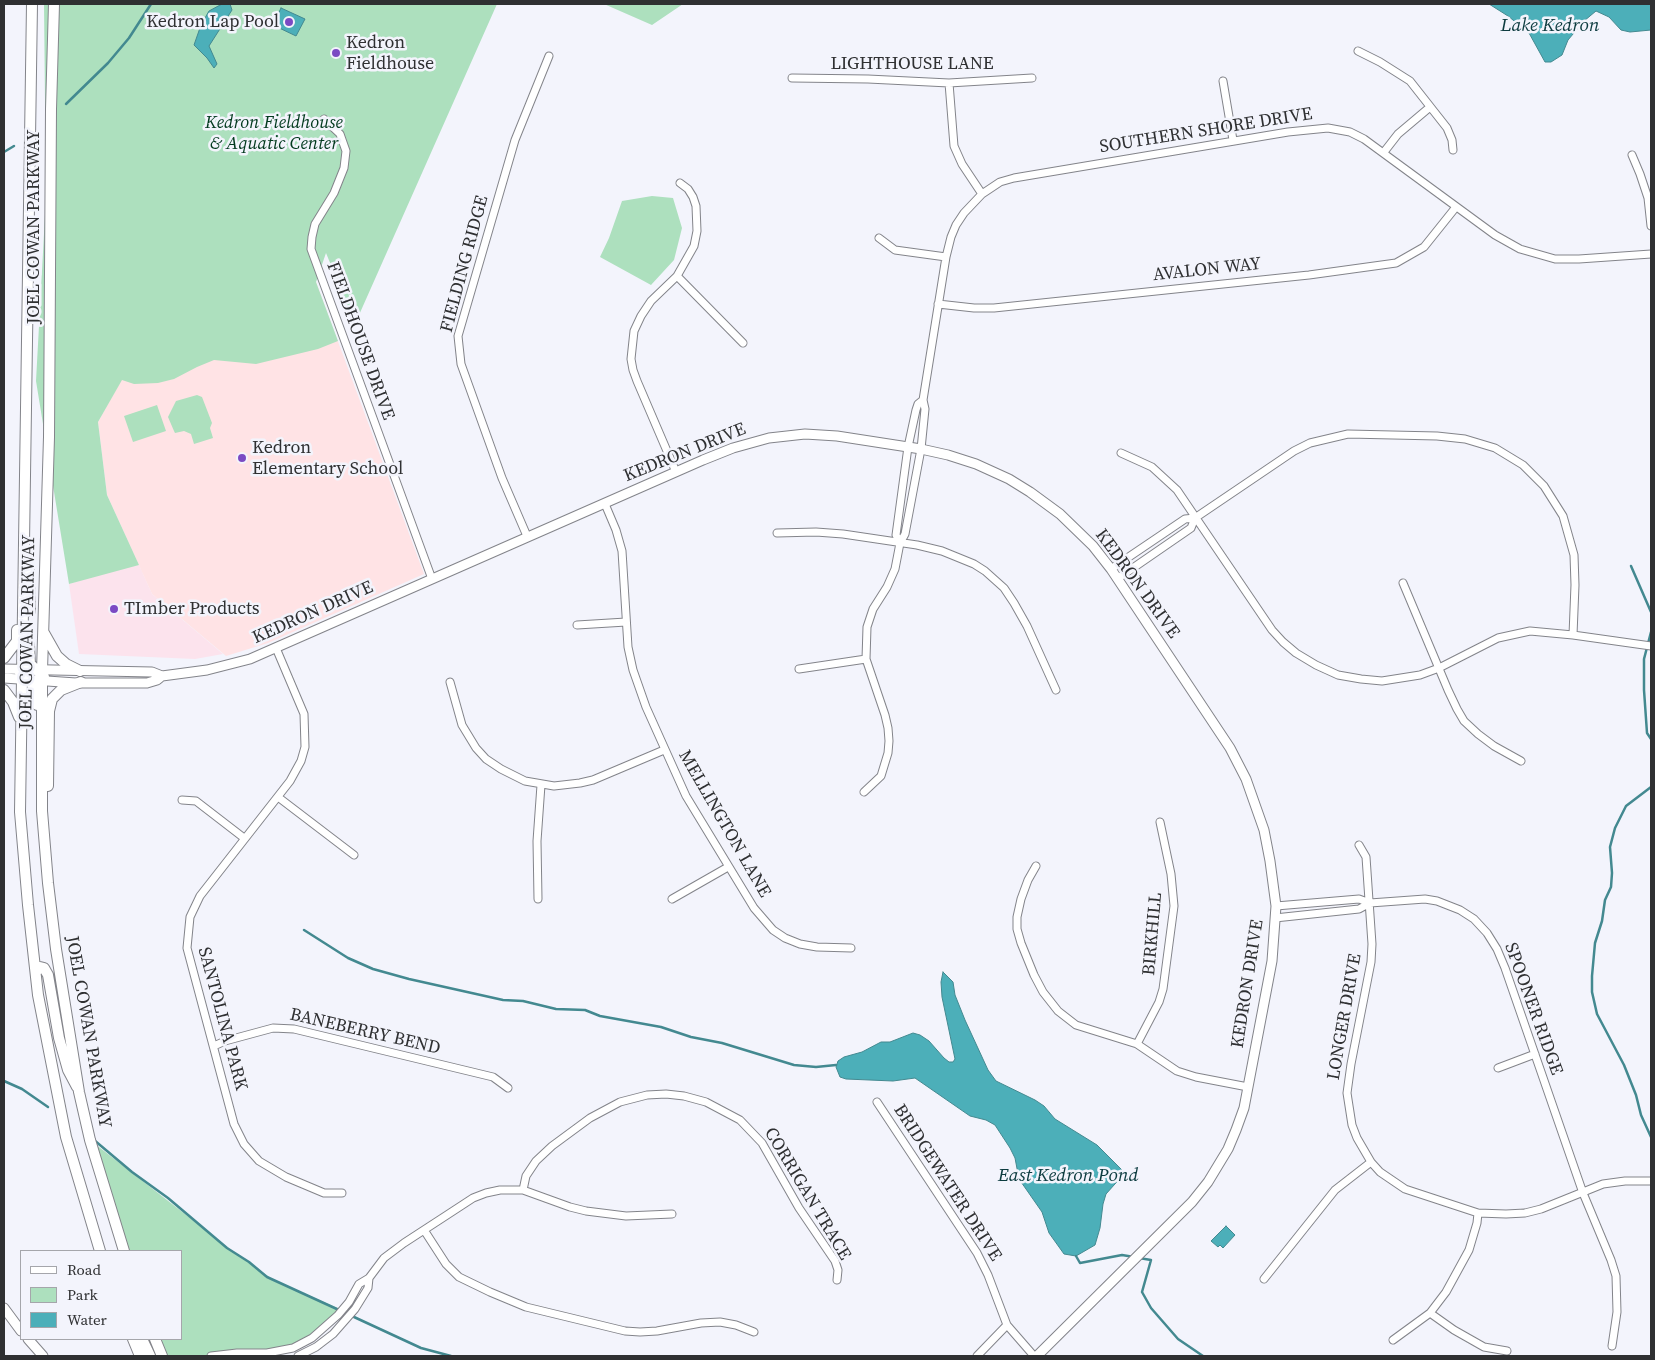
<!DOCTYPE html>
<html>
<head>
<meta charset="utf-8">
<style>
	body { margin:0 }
	#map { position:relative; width:1655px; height:1360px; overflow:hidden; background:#f3f4fc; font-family:"Source Serif 4",serif }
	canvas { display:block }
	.frame { position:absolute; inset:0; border:5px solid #2f3032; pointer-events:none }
	.legend { position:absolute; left:20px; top:1250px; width:162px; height:90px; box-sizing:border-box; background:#f3f4fc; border:1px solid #a5a6ab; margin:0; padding:6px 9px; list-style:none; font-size:15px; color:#2f3032 }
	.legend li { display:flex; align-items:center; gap:10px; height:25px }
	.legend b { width:25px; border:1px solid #a5a6ab }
</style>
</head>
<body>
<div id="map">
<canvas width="1655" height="1360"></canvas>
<div class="frame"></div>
<ul class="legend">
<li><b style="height:6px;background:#fff"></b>Road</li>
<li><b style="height:14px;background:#ade0be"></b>Park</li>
<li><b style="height:14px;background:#4cafb9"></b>Water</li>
</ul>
</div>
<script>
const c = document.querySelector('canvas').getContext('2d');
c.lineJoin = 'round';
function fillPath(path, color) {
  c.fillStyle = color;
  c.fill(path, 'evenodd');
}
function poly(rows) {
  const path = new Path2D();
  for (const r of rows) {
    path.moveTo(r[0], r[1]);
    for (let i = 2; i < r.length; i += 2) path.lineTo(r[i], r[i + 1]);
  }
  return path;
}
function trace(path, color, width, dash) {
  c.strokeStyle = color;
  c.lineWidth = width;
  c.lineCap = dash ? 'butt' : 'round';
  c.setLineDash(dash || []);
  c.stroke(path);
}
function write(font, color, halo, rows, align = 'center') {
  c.font = font + ' "Source Serif 4",serif';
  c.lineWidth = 5;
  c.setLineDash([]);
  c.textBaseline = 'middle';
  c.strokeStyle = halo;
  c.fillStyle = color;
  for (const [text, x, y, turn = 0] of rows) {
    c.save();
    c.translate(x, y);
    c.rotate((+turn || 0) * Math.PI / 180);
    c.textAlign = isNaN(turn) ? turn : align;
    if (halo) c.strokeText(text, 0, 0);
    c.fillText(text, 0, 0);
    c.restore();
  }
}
fillPath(poly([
	[139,565,152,594,223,654,195,659,79,654,69,584,128,566]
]), '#fce3ed');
fillPath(poly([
	[316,282,424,574,268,643,226,656,152,594,107,495,98,422,157,316]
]), '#ffe3e5');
fillPath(poly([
	[44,4,497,4,355,324,326,253,316,282,338,341,318,349,256,364,214,360,197,367,174,379,158,383,134,384,122,380,98,422,107,495,139,565,69,584,36,381,46,197],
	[604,4,683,4,652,25],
	[652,196,673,198,682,228,674,260,651,285,600,257,609,238,622,201],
	[197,395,202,397,212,423,210,428,213,438,194,444,191,434,184,431,175,433,174,431,168,417,176,401],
	[157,405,166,431,133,442,124,416],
	[90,1140,235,1253,272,1279,342,1310,312,1338,267,1353,208,1356,162,1356,156,1339,181,1339,181,1251,125,1251]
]), '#ade0be');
const water = poly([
	[222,4,230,4,232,10,209,46,217,64,214,68,207,58,194,45,201,25,209,11,222,4],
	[1489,4,1651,4,1651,30,1630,32,1621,30,1609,17,1596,11,1584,21,1568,40,1562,55,1551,62,1545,62,1529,33,1508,16,1489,4],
	[281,8,305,19,296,36,273,25,281,8],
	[943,972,953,982,955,995,965,1020,988,1070,996,1081,1035,1100,1044,1106,1055,1119,1097,1145,1122,1170,1123,1175,1106,1194,1103,1204,1100,1228,1095,1245,1076,1256,1064,1254,1049,1233,1042,1212,1019,1179,1015,1158,1010,1148,995,1125,986,1120,970,1116,915,1078,893,1081,846,1079,840,1077,836,1067,838,1061,844,1057,862,1052,881,1042,890,1042,913,1033,920,1035,929,1041,944,1058,949,1062,953,1062,955,1059,942,997,941,982,943,972],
	[1226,1226,1235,1235,1223,1248,1220,1245,1218,1247,1211,1241,1226,1226]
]);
fillPath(water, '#4cafb9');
trace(water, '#438990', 1);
trace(poly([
	[66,104,108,63,129,38,151,4],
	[4,152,14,146],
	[1631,566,1651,612],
	[1651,632,1644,659,1644,690,1647,733,1651,739],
	[1651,787,1626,806,1615,828,1610,847,1612,873,1611,887,1605,900,1602,921,1595,943,1592,976,1592,992,1597,1014,1624,1065,1636,1095,1641,1115,1651,1137],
	[304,930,348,958,373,969,409,979,503,1000,523,1001,556,1009,585,1010,600,1016,661,1027,691,1037,722,1043,794,1065,816,1067,836,1065],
	[4,1081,22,1089,48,1107],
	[94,1140,132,1172,168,1198,227,1248,249,1262,267,1277,339,1310],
	[1076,1256,1080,1263,1122,1255,1134,1257],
	[1139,1258,1151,1260,1142,1292,1151,1308,1178,1339,1203,1356],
	[354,1317,421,1348,451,1356]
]), '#438990', 2.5);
const minor = poly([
	[1358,51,1380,62,1410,81,1447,128,1452,140,1453,150],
	[792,78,868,79,949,83,1032,78],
	[1223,81,1233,140],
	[949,83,954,146,962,164,982,194],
	[324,119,340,134,346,151,344,168,334,193,315,224,312,237,311,249,432,579],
	[1384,152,1398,134,1430,107],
	[1632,155,1640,174,1648,198,1651,226],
	[879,238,895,250,946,257],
	[677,276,743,343],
	[938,304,974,308,994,308,1309,275,1396,263,1424,247,1456,207],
	[1121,453,1152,467,1177,490,1272,630,1283,642,1296,653,1316,665,1338,675,1361,679,1382,681,1420,675,1439,668,1498,638,1530,631,1573,635,1651,646],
	[676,472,637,381,633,370,631,359,634,331,641,316,651,301,677,276,694,246,697,231,696,206,693,197,688,189,680,183],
	[605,504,616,530,622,551,628,647,633,670,646,707,686,796,754,908,773,930,785,938,800,944,817,947,851,948],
	[777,533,816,532,843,534,917,545,942,551,974,564,985,571,1004,588,1014,603,1027,626,1056,690],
	[527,536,502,478,461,364,458,336,515,140,549,56],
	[900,543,896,535,908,447,916,410,918,404,923,400],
	[1111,569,1185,519,1195,518,1294,451,1310,443,1348,434,1437,436,1465,439,1495,448,1523,465,1544,486,1563,516,1574,555,1575,585,1573,635],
	[1117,579,1191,528,1195,518],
	[1403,583,1448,690,1457,709,1464,721,1478,734,1494,746,1521,761],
	[577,625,626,622],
	[276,648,304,714,305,747,301,761,290,781,200,896,190,917,187,948,234,1124,244,1144,259,1161,286,1177,324,1193,342,1193],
	[799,669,866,659],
	[450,682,462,725,476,748,486,759,501,769,525,781,554,786,580,783,593,780,664,750],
	[864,792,881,776,888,753,889,741,888,728,885,715,866,659,867,627,873,609,887,587,895,569,900,543,905,534,921,449,925,409,923,400,946,257,951,237,956,225,964,213,982,194,1000,182,1014,178,1288,132,1328,128,1350,132,1364,139,1495,235,1520,249,1555,259,1579,259,1651,254],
	[278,797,354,855],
	[182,800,196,801,244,838],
	[1359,845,1366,857,1372,944,1371,962,1351,1064,1347,1093,1352,1125,1357,1138,1371,1162,1380,1172,1405,1189,1478,1213,1506,1214,1525,1213,1541,1209,1603,1184,1625,1181,1651,1181],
	[1036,866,1028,880,1021,899,1017,917,1017,929,1021,943,1034,975,1043,992,1058,1011,1076,1025,1137,1044,1177,1071,1196,1077,1248,1087],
	[538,899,537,841,541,785],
	[672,899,728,867],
	[1276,906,1359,899,1370,903,1425,899,1437,901,1460,910,1474,919,1487,933,1497,949,1505,968,1583,1193,1611,1260,1616,1276,1617,1312,1612,1346],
	[1275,918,1359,909,1370,903],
	[1137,1044,1159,1002,1163,989,1174,906,1171,874,1160,822],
	[214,1046,225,1041,273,1028,294,1029,493,1077,508,1088],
	[1498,1068,1535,1054],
	[877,1102,977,1253,988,1275,1007,1325,1034,1356],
	[523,1190,526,1176,536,1161,552,1146,590,1118,620,1102,647,1095,666,1094,684,1096,706,1102,740,1120,762,1143,799,1208,835,1261,838,1270,837,1280],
	[424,1230,446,1264,459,1277,490,1292,526,1307,625,1331,640,1332,657,1331,701,1323,720,1322,736,1325,754,1332],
	[1264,1279,1335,1190,1371,1162],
	[1430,1313,1454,1330,1484,1347,1507,1351],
	[1393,1340,1430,1313,1446,1292,1469,1250,1477,1223,1478,1213],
	[211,1356,237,1353,267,1353,293,1348,312,1338,338,1315,349,1302,359,1284,369,1278,384,1258,404,1243,447,1215,473,1198,486,1193,500,1190,523,1190,570,1207,586,1211,626,1216,672,1214],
	[298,1356,316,1347,333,1334,355,1309,368,1288,369,1278],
	[977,1356,1007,1325]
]);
const tertiary = poly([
	[4,669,152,672,162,676,207,670,250,659,703,460,733,448,769,438,805,434,837,436,921,449,948,455,976,464,1009,479,1030,492,1060,514,1093,546,1111,569,1230,748,1246,779,1264,830,1270,861,1276,906,1272,961,1244,1108,1236,1130,1228,1149,1208,1182,1192,1202,1037,1356],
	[4,678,76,683,147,683,157,680,162,676],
	[4,1308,21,1331],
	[28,1339,43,1356]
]);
const primary = poly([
	[32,4,20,812,28,905,38,995,66,1137,100,1251],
	[54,4,51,109,49,437,42,671,42,811,48,883,56,949,79,1092,90,1140,124,1251],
	[29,570,30,611],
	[44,633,57,656,66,664,80,671],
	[29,645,30,664,44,677],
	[4,658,17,641,17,630],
	[20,673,32,684,37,696,37,705],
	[4,690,13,702,19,717],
	[48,786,49,711,52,699,61,690,81,682],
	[36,972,40,967,44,968,48,975,59,1038,68,1070,77,1087],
	[133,1339,140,1356],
	[142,1339,150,1356],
	[155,1339,162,1356]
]);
trace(minor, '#83848a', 9);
trace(tertiary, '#83848a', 11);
trace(primary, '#83848a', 12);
trace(minor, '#fff', 7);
trace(tertiary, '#fff', 9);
trace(primary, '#fff', 10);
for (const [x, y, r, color] of [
	[289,22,5,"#7b4ac3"],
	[336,53,5,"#7b4ac3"],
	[242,458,5,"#7b4ac3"],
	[114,609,5,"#7b4ac3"]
]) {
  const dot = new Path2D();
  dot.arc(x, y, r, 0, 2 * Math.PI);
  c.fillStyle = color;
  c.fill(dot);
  trace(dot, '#f3f4fc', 2);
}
write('18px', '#2f3032', '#f3f4fc', [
	["Kedron Lap Pool",279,22,"right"],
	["Kedron",346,43],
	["Fieldhouse",346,64],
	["Kedron",252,448],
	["Elementary School",252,469],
	["TImber Products",124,609]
], 'left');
write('18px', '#2f3032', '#f3f4fc', [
	["LIGHTHOUSE LANE",912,64],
	["SOUTHERN SHORE DRIVE",1206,131,-9],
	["JOEL COWAN PARKWAY",34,227,-90],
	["FIELDING RIDGE",465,264,-75],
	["AVALON WAY",1207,270,-6],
	["FIELDHOUSE DRIVE",360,341,70],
	["KEDRON DRIVE",685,453,-22],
	["KEDRON DRIVE",1137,584,54],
	["KEDRON DRIVE",313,613,-24],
	["JOEL COWAN PARKWAY",28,632,-89],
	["MELLINGTON LANE",724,824,60],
	["BIRKHILL",1153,934,-85],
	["KEDRON DRIVE",1248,984,-81],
	["SPOONER RIDGE",1533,1009,70],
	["LONGER DRIVE",1345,1017,-80],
	["SANTOLINA PARK",222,1019,75],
	["JOEL COWAN PARKWAY",88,1032,80],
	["BANEBERRY BEND",365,1032,13],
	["BRIDGEWATER DRIVE",947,1183,57],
	["CORRIGAN TRACE",807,1194,59]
]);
write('italic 18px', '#023a1e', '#f3f4fc', [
	["Kedron Fieldhouse",274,123],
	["& Aquatic Center",274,144]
]);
write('italic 19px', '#0c3b3f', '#f3f4fc', [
	["Lake Kedron",1550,26],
	["East Kedron Pond",1068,1176]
]);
</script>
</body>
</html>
